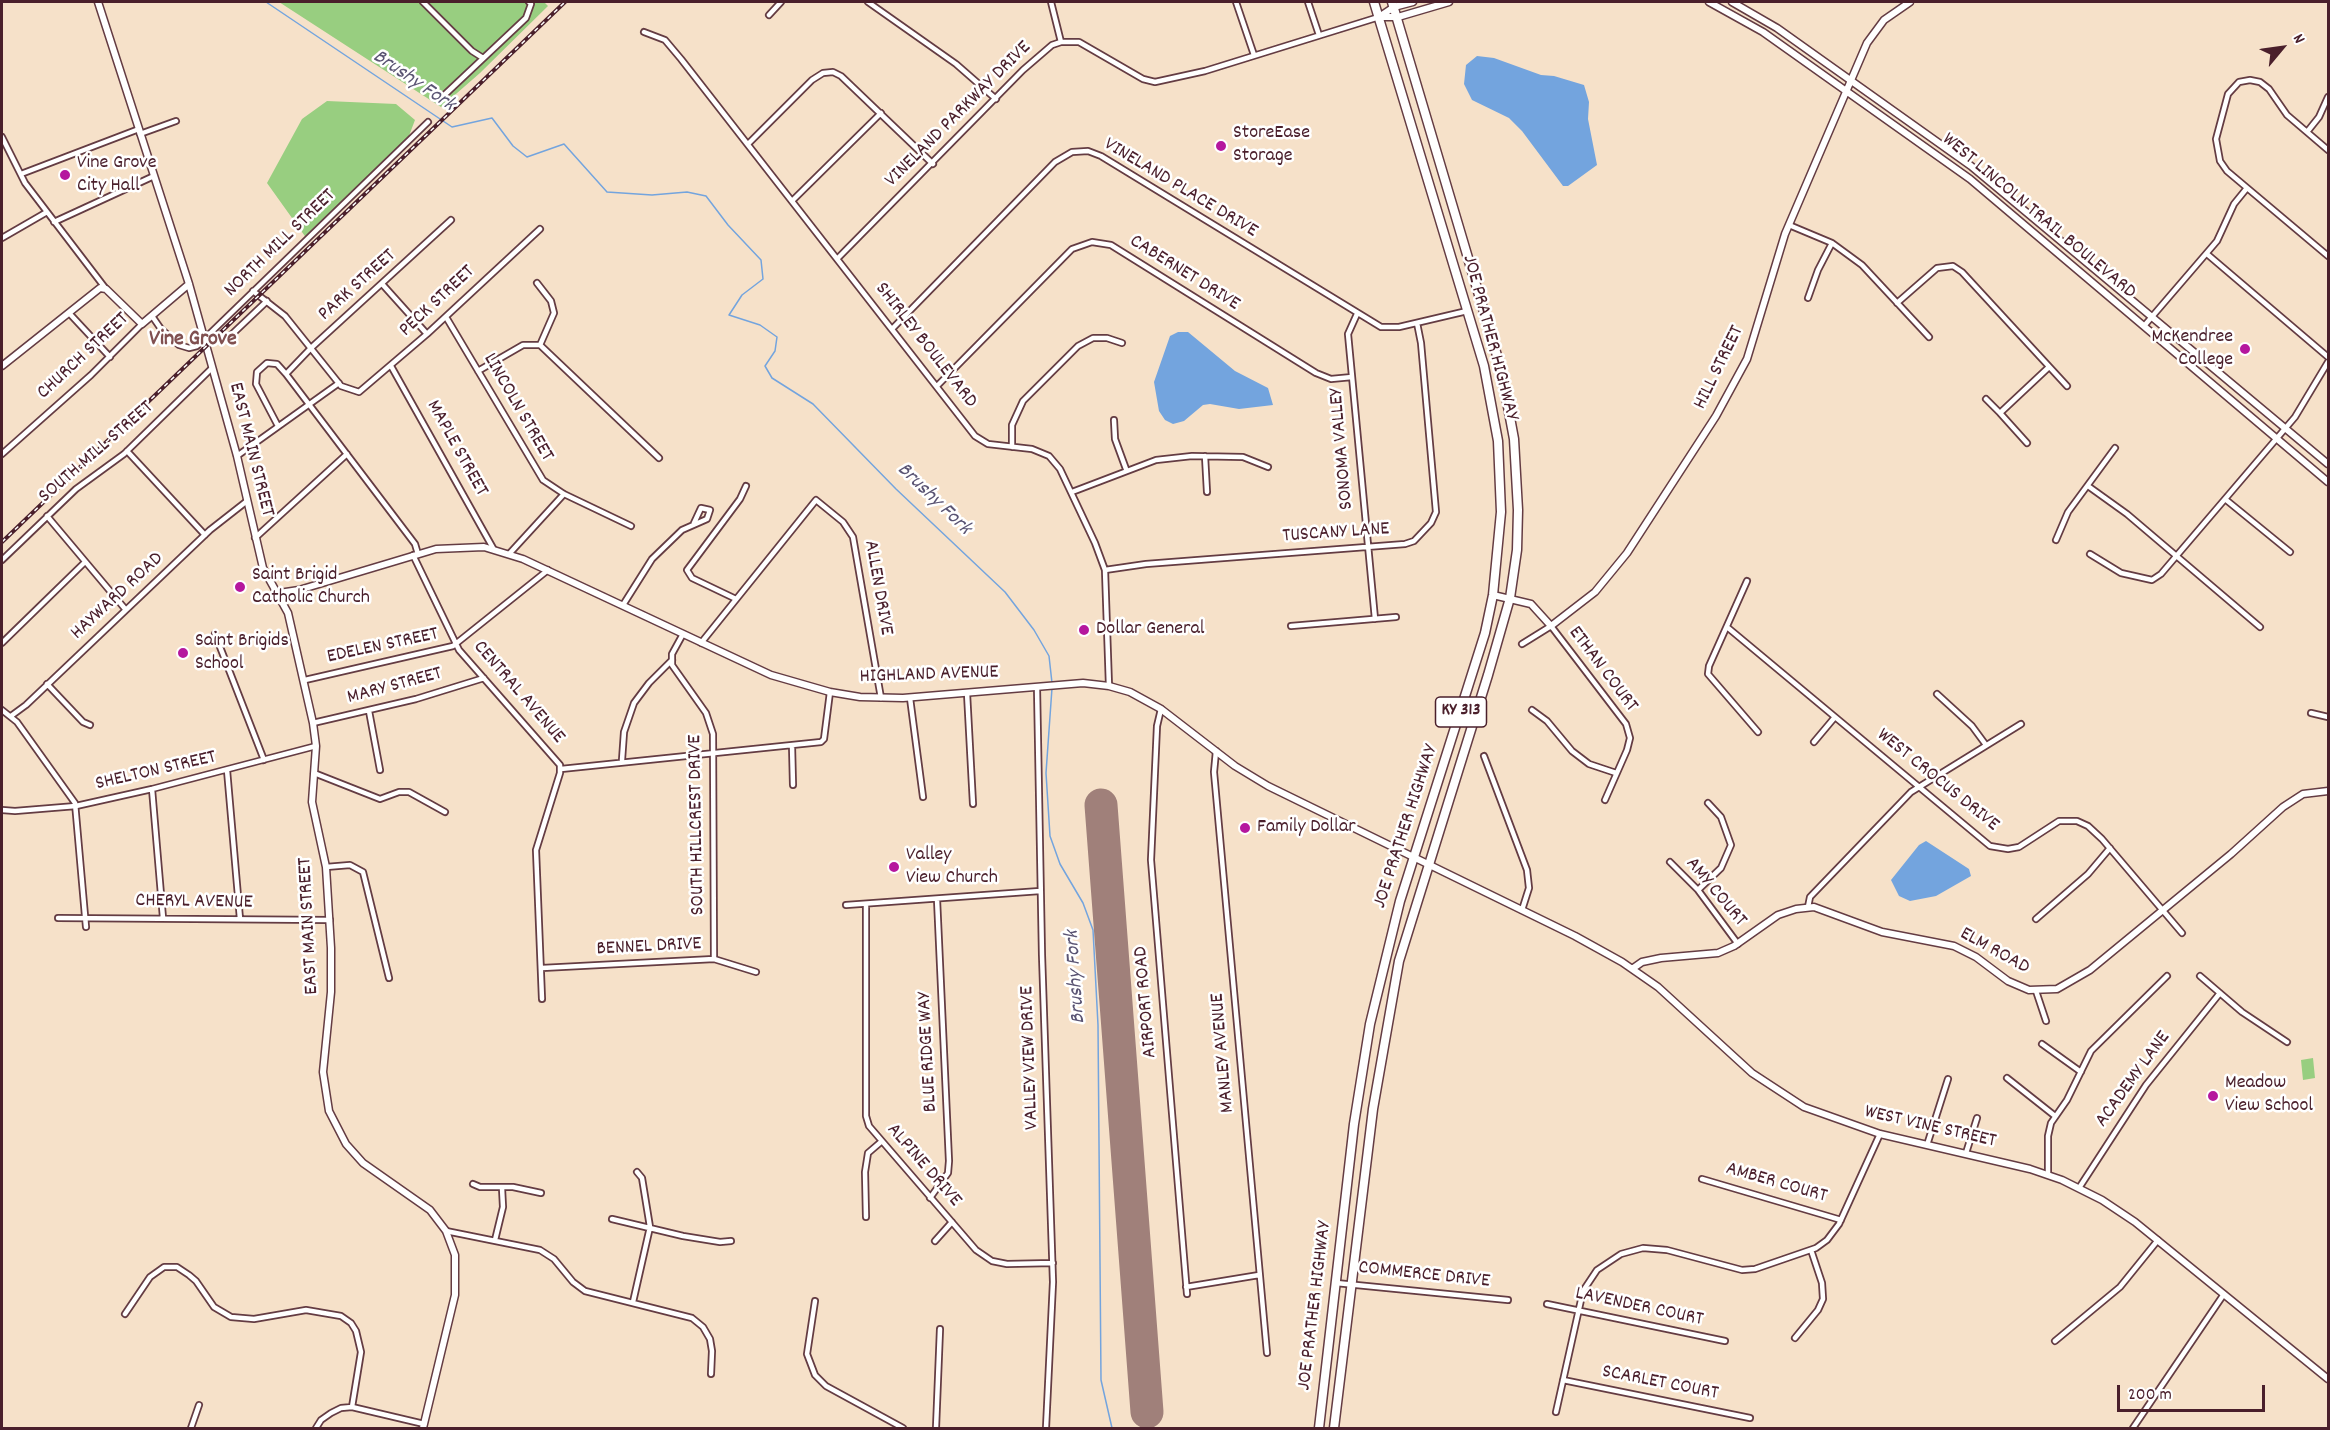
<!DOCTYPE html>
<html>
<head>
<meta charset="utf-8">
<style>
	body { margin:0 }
	#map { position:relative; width:2330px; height:1430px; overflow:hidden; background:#f6e1c9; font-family:Dekko,sans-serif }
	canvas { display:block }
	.frame { position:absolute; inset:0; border:3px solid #4a1f2b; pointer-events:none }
	.north { position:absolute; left:2252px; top:18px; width:60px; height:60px; -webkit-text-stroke:4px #fff; paint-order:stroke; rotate:61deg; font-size:16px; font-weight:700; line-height:24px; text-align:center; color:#4a1f2b }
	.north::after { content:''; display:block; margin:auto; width:21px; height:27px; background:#4a1f2b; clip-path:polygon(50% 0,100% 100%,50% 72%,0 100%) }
	.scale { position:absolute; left:2117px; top:1385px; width:148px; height:27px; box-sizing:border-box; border:3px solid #4a1f2b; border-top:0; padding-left:8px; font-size:18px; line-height:21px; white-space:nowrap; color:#4a1f2b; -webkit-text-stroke:4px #fff; paint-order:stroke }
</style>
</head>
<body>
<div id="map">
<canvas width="2330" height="1430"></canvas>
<div class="frame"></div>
<div class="north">N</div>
<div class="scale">200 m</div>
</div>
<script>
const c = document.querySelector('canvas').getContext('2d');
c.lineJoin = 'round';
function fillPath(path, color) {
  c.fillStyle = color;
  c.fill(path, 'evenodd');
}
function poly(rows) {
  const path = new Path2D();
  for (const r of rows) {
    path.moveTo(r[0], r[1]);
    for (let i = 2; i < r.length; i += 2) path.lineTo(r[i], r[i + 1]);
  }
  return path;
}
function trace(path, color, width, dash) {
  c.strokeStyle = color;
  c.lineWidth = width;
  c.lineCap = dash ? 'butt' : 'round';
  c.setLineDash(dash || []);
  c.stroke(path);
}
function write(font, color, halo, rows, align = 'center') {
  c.font = font + ' Dekko,sans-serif';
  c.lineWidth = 5;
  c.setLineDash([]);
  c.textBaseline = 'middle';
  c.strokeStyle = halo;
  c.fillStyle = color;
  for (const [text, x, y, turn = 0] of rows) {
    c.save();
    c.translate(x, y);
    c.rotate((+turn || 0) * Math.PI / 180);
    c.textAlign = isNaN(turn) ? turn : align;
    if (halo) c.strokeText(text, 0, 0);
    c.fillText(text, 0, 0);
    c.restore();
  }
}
fillPath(poly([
	[279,2,544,2,548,6,480,73,441,107],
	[327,101,396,104,415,120,407,141,307,239,267,183,302,119],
	[2313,1058,2315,1078,2303,1080,2301,1060]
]), '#98ce80');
fillPath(poly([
	[1477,56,1494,58,1541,75,1554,76,1584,85,1589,102,1588,119,1597,165,1568,186,1563,186,1522,131,1509,118,1472,100,1464,84,1466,65],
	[1178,332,1188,332,1235,371,1268,388,1273,405,1239,409,1210,404,1203,405,1184,421,1173,424,1165,420,1159,411,1154,382,1170,336],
	[1926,841,1969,869,1971,876,1936,896,1910,901,1899,896,1891,880,1919,845]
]), '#73a4de');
trace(poly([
	[266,2,452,127,492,118,513,146,527,157,564,144,607,192,652,195,687,192,706,196,728,225,761,260,763,279,742,295,729,315,760,325,777,337,775,351,765,366,772,378,813,404,896,489,1005,592,1034,630,1049,656,1052,683],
	[1052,688,1046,773,1050,836,1060,864,1083,903,1093,930,1098,1025,1101,1380,1112,1428]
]), '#73a4de', 1.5);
trace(poly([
	[1101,805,1147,1412]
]), '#a0807a', 33);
const street = poly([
	[423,2,472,51,483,58],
	[868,2,956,64,996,99],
	[1051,2,1061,42],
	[1236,2,1254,55],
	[1308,2,1319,35],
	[769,15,781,2],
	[644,32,665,40,681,59,975,436,988,444,1032,449,1049,456,1060,469,1095,543,1105,570,1109,686],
	[439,100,526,18,531,4,529,2],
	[2307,132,2319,117,2328,97],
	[140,134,176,121],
	[2,137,25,183,106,289],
	[748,144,812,80,823,73,833,72,841,76,933,164],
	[2328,150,2287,115,2269,89,2260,82,2250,80,2239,82,2228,94,2216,139,2220,161,2227,171,2328,256],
	[21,174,139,129],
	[792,201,881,113],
	[54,222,154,176],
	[1789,225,1832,243,1862,265,1929,337],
	[2,238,47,212],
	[2207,254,2328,357],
	[838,258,1023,70,1052,45,1061,42,1079,42,1143,79,1155,82,1205,71,1379,17],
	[537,283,551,301,554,313,540,345],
	[383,285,427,334],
	[253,291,285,316,341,386,359,392,427,334,540,229],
	[1808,298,1818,270,1832,243],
	[1897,303,1937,268,1953,266,1962,272,2067,386],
	[69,313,110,357],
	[1357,314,1348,334,1375,619],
	[152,316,161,329,179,345,189,348,197,346,428,122],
	[446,317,543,480,564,494,631,526],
	[2144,326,2217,241,2234,204,2247,188],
	[892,329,1055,162,1072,152,1088,151,1101,156,1381,327,1399,327,1467,311],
	[228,338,267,301],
	[391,366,493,548],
	[478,371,523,345,540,345,659,458],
	[286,374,311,348,451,220],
	[937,386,1072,249,1092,242,1111,245,1316,373,1331,379,1352,377],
	[1986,399,2000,413,2049,367],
	[2000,413,2027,443],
	[1114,420,1115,439,1126,469],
	[278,426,256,384,257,372,267,363,277,364,286,374,415,544,418,554],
	[1012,447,1012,425,1023,401,1078,346,1093,338,1107,338,1122,343],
	[127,451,205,535],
	[2,454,91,375,142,324],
	[237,456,339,383],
	[1205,456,1207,492],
	[2088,486,2127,514,2260,627],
	[1072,492,1156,460,1192,456,1243,457,1268,467],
	[2225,499,2290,552],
	[47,516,126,610],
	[255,538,347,454],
	[2056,540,2068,512,2115,448],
	[510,553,564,494],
	[2090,554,2121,573,2152,580,2161,574,2295,417,2328,362],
	[413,555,459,650,560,765,560,773,536,850,542,999],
	[2,560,76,489,124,454,212,368],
	[1105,570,1146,564,1405,544,1414,541,1431,523,1436,512,1421,343,1417,323],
	[1747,581,1709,666,1708,674,1758,732],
	[736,599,692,578,687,570,740,499,746,486],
	[623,605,652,559,682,530,707,519,710,510,701,508,694,523],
	[1291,626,1396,617],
	[1727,627,1990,846,2008,849,2019,847,2059,821,2077,821,2088,826,2102,839,2182,933],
	[215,634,264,760],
	[683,634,672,654,672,665,706,713,713,734,714,959],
	[2,643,85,562],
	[701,643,816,500,843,522,853,537,881,698],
	[1522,644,1551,626,1626,724,1630,738,1627,750,1605,800],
	[305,680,453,646,548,570],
	[47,684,83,722,90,725],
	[1037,687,1042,955,1053,1282,1046,1428],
	[967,693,973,804],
	[1937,694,1972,726,1986,745],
	[910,698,923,797],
	[1161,709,1157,726,1151,860,1187,1294],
	[2,710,17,722,75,803,86,927],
	[1532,710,1547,721,1572,751,1589,764,1616,773],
	[369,711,380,770],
	[2311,713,2328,717],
	[11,716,26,705,210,530,247,501],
	[313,723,416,699,484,678],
	[1814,742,1835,717],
	[792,745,793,785],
	[1216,751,1214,772,1267,1353],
	[1484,756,1527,870,1529,888,1522,910],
	[622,760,624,732,634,703,649,683,672,660],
	[561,769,821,742,824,739,830,692],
	[227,770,240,919],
	[314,773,380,799,399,792,409,792,445,812],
	[152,789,163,918],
	[2,810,15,811,76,806,152,789,316,746],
	[1670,862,1698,890,1738,944],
	[326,867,350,865,363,872,389,978],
	[1698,890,1721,868,1731,845,1721,817,1708,803],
	[846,905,1040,891],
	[866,905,866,1116,869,1126,976,1250,992,1261,1007,1264,1053,1263],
	[1808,907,1810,897,1911,792,2021,724],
	[58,918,330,920],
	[2036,919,2088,874,2110,848],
	[542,968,714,959,756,972],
	[2200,976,2242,1012,2287,1042],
	[2036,991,2046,1021],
	[2042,1044,2081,1072],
	[2007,1078,2055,1116],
	[1927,1145,1948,1079],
	[1966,1153,1977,1118],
	[2048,1175,2048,1136,2051,1123,2067,1100,2091,1051,2167,976],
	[1702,1179,1841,1220],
	[473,1184,480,1187,513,1187,541,1193],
	[2079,1188,2146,1085,2220,993],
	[930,1198,948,1173,949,1161,937,899],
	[866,1217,865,1172,868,1153,882,1141],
	[612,1219,683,1236,720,1242,731,1241],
	[446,1231,540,1250,554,1259,573,1282,585,1291,692,1318,703,1327,710,1339,712,1351,711,1374],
	[495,1240,503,1207,502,1188],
	[935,1241,952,1222],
	[1336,1283,1508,1300],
	[1186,1287,1259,1275],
	[815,1301,807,1354,815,1375,826,1386,903,1428],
	[633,1302,650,1227,642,1178,637,1172],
	[1547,1304,1725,1341],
	[125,1314,150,1277,164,1267,177,1267,189,1275,196,1281,214,1307,231,1317,254,1319,306,1310,341,1316,351,1323,356,1331,361,1352,352,1407],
	[1795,1338,1818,1310,1823,1299,1822,1283,1811,1250],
	[2055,1341,2120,1287,2158,1240],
	[1563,1380,1750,1418],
	[1556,1412,1583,1291,1597,1270,1621,1254,1643,1248,1667,1250,1742,1270,1755,1269,1816,1248,1827,1240,1839,1224,1880,1134],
	[191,1428,199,1405],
	[316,1428,321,1420,331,1413,341,1408,352,1407,424,1424],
	[936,1428,940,1329],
	[2133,1428,2224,1294]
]);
const secondary = poly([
	[98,2,189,284,237,456,263,568,288,613,313,723,316,746,312,802,326,867,331,948,331,992,323,1072,329,1111,346,1144,363,1163,430,1210,446,1231,455,1255,455,1295,423,1428],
	[1709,2,1763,32,1970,179,2328,482],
	[1732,2,1777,28,1971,166,2328,464],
	[1379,17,1398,17,1449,2],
	[1379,17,1394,7,1413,2],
	[2,366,100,288,106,289,142,324,189,284],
	[279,593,299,590,436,549,484,547,523,559,771,675,830,692,860,697,903,698,1083,683,1109,686,1130,692,1161,709,1235,766,1268,786,1575,936,1622,962,1658,987,1752,1073,1804,1107,1880,1134,2030,1169,2062,1180,2102,1200,2135,1222,2328,1379],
	[1493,595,1531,604,1551,626,1595,592,1627,553,1716,416,1747,359,1785,234,1867,43,1884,20,1910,2],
	[1632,969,1642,962,1661,958,1718,953,1734,946,1778,915,1796,909,1814,907,1882,932,1954,946,1976,957,2008,981,2029,990,2057,989,2090,970,2231,854,2283,807,2303,794,2328,791]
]);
const highway = poly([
	[1319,1428,1354,1124,1370,1024,1400,901,1485,633,1493,595,1501,512,1498,441,1484,366,1374,2],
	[1334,1428,1373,1109,1399,961,1488,675,1510,598,1517,550,1518,510,1514,439,1501,369,1392,2]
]);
trace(street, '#643c43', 8);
trace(secondary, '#643c43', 9);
trace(highway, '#643c43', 11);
trace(street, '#fff', 4.5);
trace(secondary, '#fff', 6);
trace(highway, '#fff', 8);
const rail = poly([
	[2,542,565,2]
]);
trace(rail, '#4a1f2b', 4);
trace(rail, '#fff', 1.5, [4.5]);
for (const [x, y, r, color] of [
	[1221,146,6,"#b5179e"],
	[65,175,6,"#b5179e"],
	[2245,349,6,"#b5179e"],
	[240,587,6,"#b5179e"],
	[1084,630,6,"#b5179e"],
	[183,653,6,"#b5179e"],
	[1245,828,6,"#b5179e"],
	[894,867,6,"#b5179e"],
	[2213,1096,6,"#b5179e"]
]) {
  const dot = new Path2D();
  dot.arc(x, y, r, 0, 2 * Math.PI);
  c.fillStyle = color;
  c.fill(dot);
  trace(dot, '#fff', 2);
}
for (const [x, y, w] of [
	[1461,712,51]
]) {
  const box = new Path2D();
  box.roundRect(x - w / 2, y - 15, w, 30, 4.5);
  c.fillStyle = '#fff';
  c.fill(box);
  trace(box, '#4a1f2b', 1.5);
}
write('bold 18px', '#4a1f2b', null, [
	["KY 313",1461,712]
]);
write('20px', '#4a1f2b', '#fff', [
	["VINELAND PARKWAY DRIVE",959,115,-45],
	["VINELAND PLACE DRIVE",1180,189,31],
	["WEST LINCOLN TRAIL BOULEVARD",2038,217,40],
	["NORTH MILL STREET",281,244,-44],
	["CABERNET DRIVE",1184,274,32],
	["PARK STREET",358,286,-42],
	["PECK STREET",438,302,-43],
	["JOE PRATHER HIGHWAY",1489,338,75],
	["SHIRLEY BOULEVARD",925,346,52],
	["CHURCH STREET",84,357,-43],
	["HILL STREET",1720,368,-64],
	["LINCOLN STREET",517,408,60],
	["MAPLE STREET",456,449,61],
	["SONOMA VALLEY",1343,449,-95],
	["EAST MAIN STREET",250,450,76],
	["SOUTH MILL STREET",97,453,-41],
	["TUSCANY LANE",1336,534,-4],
	["ALLEN DRIVE",877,588,80],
	["HAYWARD ROAD",118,597,-43],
	["EDELEN STREET",383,647,-12],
	["ETHAN COURT",1602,670,53],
	["HIGHLAND AVENUE",929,676,-2],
	["MARY STREET",395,687,-15],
	["CENTRAL AVENUE",518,693,49],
	["SHELTON STREET",156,772,-13],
	["WEST CROCUS DRIVE",1937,781,39],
	["SOUTH HILLCREST DRIVE",698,825,-91],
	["JOE PRATHER HIGHWAY",1407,827,-72],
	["AMY COURT",1715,893,50],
	["CHERYL AVENUE",194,903,1],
	["EAST MAIN STREET",310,926,-93],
	["BENNEL DRIVE",649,948,-3],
	["ELM ROAD",1994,952,29],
	["AIRPORT ROAD",1147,1002,-95],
	["BLUE RIDGE WAY",929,1052,-93],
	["MANLEY AVENUE",1224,1053,-95],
	["VALLEY VIEW DRIVE",1031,1058,-92],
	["ACADEMY LANE",2134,1080,-54],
	["WEST VINE STREET",1930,1128,13],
	["ALPINE DRIVE",923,1166,49],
	["AMBER COURT",1776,1184,16],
	["COMMERCE DRIVE",1424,1276,6],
	["JOE PRATHER HIGHWAY",1316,1306,-83],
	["LAVENDER COURT",1639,1308,12],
	["SCARLET COURT",1660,1384,11]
]);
write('20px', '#4a1f2b', '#fff', [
	["StoreEase",1233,134],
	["Storage",1233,157],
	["Vine Grove",77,164],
	["City Hall",77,187],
	["McKendree",2233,338,"right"],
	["College",2233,361,"right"],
	["Saint Brigid",252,576],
	["Catholic Church",252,599],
	["Dollar General",1096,630],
	["Saint Brigids",195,642],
	["School",195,665],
	["Family Dollar",1257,828],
	["Valley",906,856],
	["View Church",906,879],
	["Meadow",2225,1084],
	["View School",2225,1107]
], 'left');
write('italic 21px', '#5a5473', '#fff', [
	["Brushy Fork",413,82,34],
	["Brushy Fork",933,500,44],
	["Brushy Fork",1077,977,-94]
]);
write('bold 22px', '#805050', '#fff', [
	["Vine Grove",193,341]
]);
</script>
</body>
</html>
